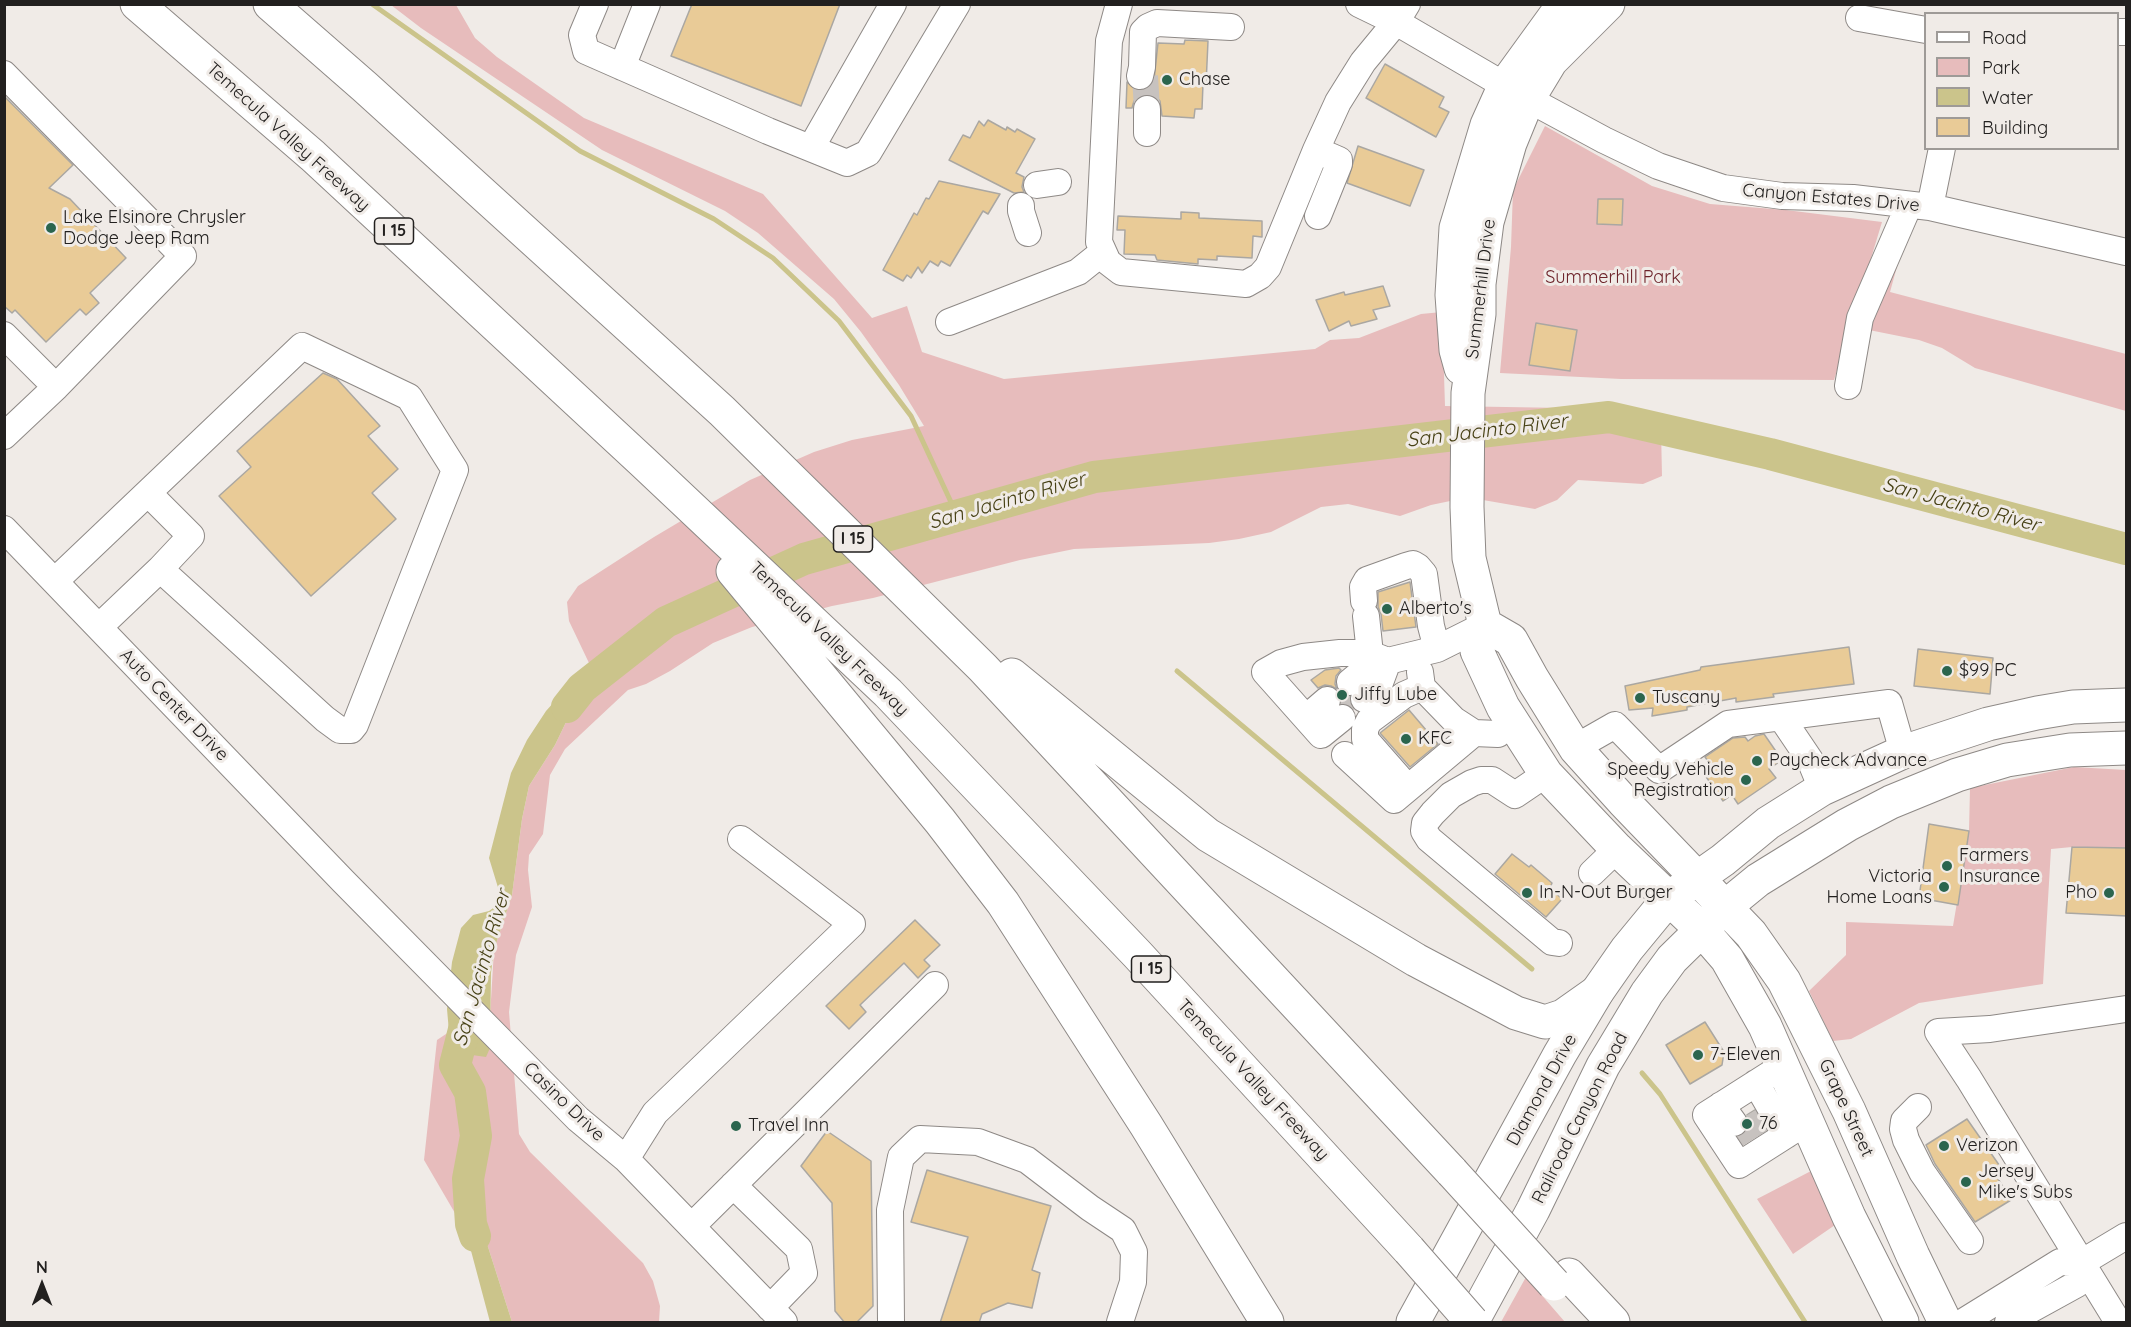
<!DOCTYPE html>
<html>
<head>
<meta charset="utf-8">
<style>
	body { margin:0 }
	#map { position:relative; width:2131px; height:1327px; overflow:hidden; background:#f0ebe7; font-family:Quicksand,sans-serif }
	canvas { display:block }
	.frame { position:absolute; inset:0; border:6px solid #22201f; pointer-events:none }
	.legend { position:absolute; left:1924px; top:12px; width:195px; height:138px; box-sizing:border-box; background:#f0ebe7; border:2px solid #9e9a97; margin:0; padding:8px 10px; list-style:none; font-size:18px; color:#22201f }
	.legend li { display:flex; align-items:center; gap:12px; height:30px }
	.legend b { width:30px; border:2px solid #9e9a97 }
	.north { position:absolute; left:12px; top:1255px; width:60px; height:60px; -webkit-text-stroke:4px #f0ebe7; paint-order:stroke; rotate:0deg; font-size:16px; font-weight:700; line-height:24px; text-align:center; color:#22201f }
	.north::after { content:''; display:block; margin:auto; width:21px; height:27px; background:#22201f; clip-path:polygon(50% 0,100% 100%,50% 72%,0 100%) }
</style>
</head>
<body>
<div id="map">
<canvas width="2131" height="1327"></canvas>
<div class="frame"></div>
<ul class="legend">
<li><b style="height:8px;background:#fff"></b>Road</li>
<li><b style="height:16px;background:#e7bcbc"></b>Park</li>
<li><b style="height:16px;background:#cbc48b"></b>Water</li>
<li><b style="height:16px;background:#e9cb97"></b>Building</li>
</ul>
<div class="north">N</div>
</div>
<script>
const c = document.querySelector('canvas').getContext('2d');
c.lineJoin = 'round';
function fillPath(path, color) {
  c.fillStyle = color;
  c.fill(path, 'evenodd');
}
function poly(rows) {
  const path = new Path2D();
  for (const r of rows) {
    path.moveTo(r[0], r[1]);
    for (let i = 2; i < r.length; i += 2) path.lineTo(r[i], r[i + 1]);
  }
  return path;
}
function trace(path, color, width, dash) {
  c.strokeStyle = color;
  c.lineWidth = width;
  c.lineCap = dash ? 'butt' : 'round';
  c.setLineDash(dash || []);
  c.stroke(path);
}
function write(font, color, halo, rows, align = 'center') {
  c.font = font + ' Quicksand,sans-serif';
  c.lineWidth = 6;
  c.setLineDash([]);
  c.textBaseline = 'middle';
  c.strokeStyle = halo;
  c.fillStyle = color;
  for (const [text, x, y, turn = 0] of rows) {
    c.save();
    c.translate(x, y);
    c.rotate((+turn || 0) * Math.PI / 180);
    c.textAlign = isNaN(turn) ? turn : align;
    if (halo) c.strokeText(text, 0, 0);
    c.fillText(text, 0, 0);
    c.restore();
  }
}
fillPath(poly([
	[391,5,456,5,475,38,497,57,584,118,763,194,872,318,907,306,922,352,1004,379,1315,349,1330,340,1359,338,1421,314,1442,312,1445,406,1627,409,1648,414,1661,429,1662,476,1643,484,1578,480,1557,500,1535,509,1483,500,1455,500,1431,505,1400,516,1348,504,1321,507,1271,532,1239,539,1209,543,1074,549,1020,560,873,598,832,606,752,627,713,643,670,671,646,684,628,690,565,749,550,775,543,834,529,855,528,870,532,907,516,955,509,1012,519,1134,530,1152,643,1263,653,1281,660,1306,659,1322,512,1322,481,1225,477,1193,461,1198,466,1232,424,1160,437,1040,449,1032,461,1048,490,1016,494,950,512,895,522,819,529,786,555,745,569,716,587,693,599,684,569,621,567,602,578,586,654,537,750,480,814,452,852,440,924,426,899,385,861,332,834,299,758,233,725,211,602,150,421,28],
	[1545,126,1652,186,1710,204,1786,210,1882,222,1834,380,1621,379,1500,373,1511,247,1513,190],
	[1909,223,1890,292,2126,354,2126,411,1975,368,1942,348,1919,340,1859,328],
	[2074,767,2126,770,2126,848,2072,847,2051,849,2043,984,1919,1003,1851,1039,1833,1041,1809,991,1846,955,1846,922,1953,926,1969,831,1970,788],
	[1811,1171,1835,1225,1793,1254,1757,1199],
	[1526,1277,1565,1322,1501,1322]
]), '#e7bcbc');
fillPath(poly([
	[593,672,599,684,587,693,569,716,555,745,529,786,522,819,512,895,494,950,491,973,490,1048,486,1057,472,1055,461,1048,449,1032,447,1009,452,962,461,928,473,915,489,911,496,906,500,894,489,858,511,773,527,740,546,711,571,683],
	[471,1192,477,1193,481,1225,512,1322,490,1322,466,1232,461,1198]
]), '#cbc48b');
trace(poly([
	[372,4,580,151,714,219,773,258,839,321,911,416,957,515],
	[1177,671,1532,969],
	[1642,1073,1660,1094,1805,1322]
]), '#cbc48b', 5);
trace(poly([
	[567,707,582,688,666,622,804,559,1094,477,1609,417,1770,454,2126,549],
	[470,1006,455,1065,470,1092,476,1136,468,1179,471,1224,475,1236]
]), '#cbc48b', 32);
const building = poly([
	[692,4,840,4,801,106,671,56,692,4],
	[1185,40,1208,41,1206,85,1203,84,1202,109,1195,109,1194,118,1162,116,1160,101,1155,96,1148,94,1139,96,1134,101,1132,108,1126,108,1127,82,1136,90,1144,90,1151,87,1154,80,1158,43,1184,44,1185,40],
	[1385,64,1444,97,1439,107,1449,112,1436,137,1366,98,1385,64],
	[4,96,73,165,49,188,70,199,126,258,90,293,99,303,86,315,80,309,46,342,15,310,12,313,4,306,4,96],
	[988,120,1006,130,1007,127,1015,132,1017,129,1035,139,1016,173,1024,177,1022,187,1024,192,1014,193,949,160,963,135,970,138,979,121,984,126,988,120],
	[1358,146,1424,170,1410,206,1347,183,1358,146],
	[939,181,1000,194,988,214,983,211,950,266,941,261,938,266,930,261,922,273,918,267,911,278,907,275,903,281,883,270,914,213,917,215,926,198,929,199,939,181],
	[1598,199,1623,199,1622,225,1597,224,1598,199],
	[1181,212,1199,213,1199,218,1262,221,1262,237,1253,236,1252,258,1217,256,1217,260,1198,259,1198,264,1157,260,1155,255,1124,254,1125,230,1117,230,1118,216,1181,219,1181,212],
	[1383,286,1390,306,1373,310,1377,319,1351,326,1349,321,1329,331,1316,300,1344,292,1345,295,1383,286],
	[1536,323,1577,330,1570,371,1529,365,1536,323],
	[323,373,337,379,380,426,368,436,398,469,372,493,396,519,311,596,219,496,251,467,237,451,323,373],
	[1410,582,1416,627,1383,631,1381,614,1378,607,1378,592,1410,582],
	[1849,647,1854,684,1773,694,1774,697,1736,702,1736,698,1687,707,1687,710,1652,716,1653,708,1629,710,1625,686,1700,670,1701,667,1849,647],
	[1918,649,1993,658,1990,694,1914,686,1918,649],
	[1339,668,1341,670,1336,676,1335,684,1337,689,1331,686,1325,685,1318,688,1311,680,1325,670,1339,668],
	[1409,710,1438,744,1410,767,1380,733,1409,710],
	[1764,734,1782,760,1769,769,1776,778,1738,804,1732,795,1723,801,1702,771,1711,765,1705,757,1733,738,1745,737,1748,741,1755,736,1764,734],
	[1929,824,1969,831,1958,905,1919,898,1929,824],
	[2072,847,2127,848,2127,916,2066,913,2072,847],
	[1512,854,1529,867,1531,865,1552,883,1550,888,1562,899,1546,917,1495,874,1512,854],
	[915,920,940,945,924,960,930,966,918,978,904,963,860,1005,866,1012,849,1029,826,1006,915,920],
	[1705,1022,1724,1052,1722,1065,1690,1084,1666,1045,1705,1022],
	[1755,1110,1766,1130,1743,1144,1738,1137,1743,1135,1748,1129,1749,1122,1747,1115,1755,1110],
	[1967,1119,2004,1172,1997,1177,2011,1200,1975,1222,1935,1164,1926,1145,1967,1119],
	[827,1131,871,1161,873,1306,856,1323,845,1323,835,1311,832,1203,801,1166,827,1131],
	[927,1170,1051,1206,1032,1270,1040,1273,1032,1308,1008,1303,982,1314,979,1323,940,1323,968,1237,911,1222,927,1170]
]);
fillPath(building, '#e9cb97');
trace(building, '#aaa7a2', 1.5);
trace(poly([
	[1145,76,1147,109],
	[1335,709,1357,690],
	[1754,1111,1766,1131],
	[1734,1123,1747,1143]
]), '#c7c2bf', 26, [26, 13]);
const minor = poly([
	[595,4,582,35,586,51,768,131,847,163,868,153,957,4],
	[1119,4,1109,41,1099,242,1108,262,1121,272,1246,284,1260,276,1268,267,1316,150,1338,102,1363,62,1396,22,1407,4],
	[1359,4,1396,22,1528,99,1604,140,1658,166,1723,188,1782,196,1853,198,1930,207,2126,252],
	[1859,18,1926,30],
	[2118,32,2126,32],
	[622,67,647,4],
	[4,74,183,256,56,387],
	[1140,76,1142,67,1143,32,1148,27,1157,23,1231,27],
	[1147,133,1147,109],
	[811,148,893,4],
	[1316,150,1339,160,1339,164,1318,216],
	[1037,185,1058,182],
	[1021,206,1021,211,1028,233],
	[1930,207,1942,148],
	[949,322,1078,272,1103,252],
	[4,335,56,387,4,436],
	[1848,386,1860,318,1909,205],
	[148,493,191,536,160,569],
	[4,529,344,882,578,1119,626,1159,784,1322],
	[55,581,302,346,409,397,455,470,355,725,351,730,340,730,325,719,160,569,99,627],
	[1364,601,1363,587,1367,580,1406,566,1413,564,1418,567,1424,574,1431,626,1437,649],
	[1366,616,1370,654],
	[1420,672,1422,687,1454,720,1474,733,1498,734,1512,721],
	[1350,682,1362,672,1388,661,1437,649,1485,625],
	[1364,699,1378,688,1388,661],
	[1781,717,1810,760,1822,789],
	[1306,718,1327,700],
	[1342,718,1321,735,1265,672,1281,663,1303,657,1340,653,1367,653,1388,661],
	[1576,749,1587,741,1615,725,1659,770,1728,724,1889,703,1903,752],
	[1345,755,1394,800,1474,733],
	[1546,774,1515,795,1492,780,1481,780,1472,783,1451,795,1433,813,1425,823,1424,831,1429,839,1552,942,1559,943],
	[1408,788,1365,739,1365,729,1369,721,1404,695,1422,687],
	[1592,873,1617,849],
	[1783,1066,1706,1115,1739,1165,1808,1121],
	[1756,1083,1786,1135],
	[1721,1105,1734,1123],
	[1918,1107,1904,1121,1903,1129,1906,1140,1922,1172,1970,1241],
	[626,1159,655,1113,852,924,741,839],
	[733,1185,799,1249,804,1273,770,1308],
	[692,1226,935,985],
	[891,1322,890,1210,901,1157,920,1139,978,1142,1027,1160,1090,1208,1123,1230,1134,1252,1133,1282,1120,1322],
	[1963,1322,2060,1262,2081,1263,2126,1236],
	[2008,1322,2077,1284,2081,1263],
	[2118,1322,1969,1079,1938,1032,1990,1029,2126,1009]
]);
const major = poly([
	[1608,4,1551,61,1528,99,1510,143,1487,222,1479,284,1479,314,1468,393,1467,507,1469,558,1485,625,1477,651,1503,707,1546,774,1617,849,1701,929,1727,959,1765,1026,1849,1217,1902,1322],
	[1461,368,1456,350,1452,295,1456,228,1487,125,1505,85,1555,16,1567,4],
	[1485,625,1511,640,1532,678,1576,749,1623,801,1751,934,1784,981,1849,1111,1913,1256,1945,1322],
	[1413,1322,1560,1054,1597,992,1627,949,1669,898,1723,860,1768,823,1822,789,1903,752,1988,724,2037,713,2073,707,2126,705],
	[1472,1322,1533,1210,1603,1066,1647,993,1672,959,1725,907,1758,880,1847,825,1891,802,1957,775,2007,760,2070,750,2126,748]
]);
const highway = poly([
	[137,4,313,156,644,463,888,693,1137,954,1409,1250],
	[270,4,365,87,722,411,983,668,1452,1172],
	[733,571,940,821,1003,903,1146,1125,1267,1322],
	[1012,675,1208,835,1416,960,1516,1013,1545,1022,1563,1016,1597,992],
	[1569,1275,1613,1322]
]);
trace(minor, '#8e8986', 28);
trace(major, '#8e8986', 35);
trace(highway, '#8e8986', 35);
trace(minor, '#fff', 26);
trace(major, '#fff', 33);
trace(highway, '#fff', 33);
const highwayBridge = poly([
	[1452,1172,1554,1284],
	[1409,1250,1472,1322]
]);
trace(highwayBridge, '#8e8986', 35, []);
trace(highwayBridge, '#fff', 33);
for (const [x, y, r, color] of [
	[1167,80,6,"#2b654e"],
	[51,228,6,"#2b654e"],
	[1387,609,6,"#2b654e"],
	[1947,671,6,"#2b654e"],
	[1342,695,6,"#2b654e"],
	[1640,698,6,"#2b654e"],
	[1406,739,6,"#2b654e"],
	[1757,761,6,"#2b654e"],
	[1746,780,6,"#2b654e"],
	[1947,866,6,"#2b654e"],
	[1944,887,6,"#2b654e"],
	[1527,893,6,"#2b654e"],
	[2109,893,6,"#2b654e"],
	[1698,1055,6,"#2b654e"],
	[1747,1124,6,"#2b654e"],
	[736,1126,6,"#2b654e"],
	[1944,1146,6,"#2b654e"],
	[1966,1182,6,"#2b654e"]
]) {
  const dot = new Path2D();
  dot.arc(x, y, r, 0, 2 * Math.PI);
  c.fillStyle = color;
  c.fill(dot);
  trace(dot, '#f0ebe7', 2);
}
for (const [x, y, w] of [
	[394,231,39],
	[853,539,39],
	[1151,969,39]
]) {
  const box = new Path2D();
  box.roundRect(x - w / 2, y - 13, w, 26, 4.5);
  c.fillStyle = '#f0ebe7';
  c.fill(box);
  trace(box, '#22201f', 1.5);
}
write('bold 16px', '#22201f', null, [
	["I 15",394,231],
	["I 15",853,539],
	["I 15",1151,969]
]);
write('18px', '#22201f', '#f0ebe7', [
	["Chase",1179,80],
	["Lake Elsinore Chrysler",63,218],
	["Dodge Jeep Ram",63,239],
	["Alberto's",1399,609],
	["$99 PC",1959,671],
	["Jiffy Lube",1354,695],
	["Tuscany",1652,698],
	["KFC",1418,739],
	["Paycheck Advance",1769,761],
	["Speedy Vehicle",1734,770,"right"],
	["Registration",1734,791,"right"],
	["Farmers",1959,856],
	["Insurance",1959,877],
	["Victoria",1932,877,"right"],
	["Home Loans",1932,898,"right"],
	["In-N-Out Burger",1539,893],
	["Pho",2097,893,"right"],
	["7-Eleven",1710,1055],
	["76",1759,1124],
	["Travel Inn",748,1126],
	["Verizon",1956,1146],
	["Jersey",1978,1172],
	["Mike's Subs",1978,1193]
], 'left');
write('18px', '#22201f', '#f0ebe7', [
	["Temecula Valley Freeway",288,137,42],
	["Canyon Estates Drive",1831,198,5],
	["Summerhill Drive",1481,289,-83],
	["Temecula Valley Freeway",829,639,44],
	["Auto Center Drive",174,705,46],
	["Temecula Valley Freeway",1253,1080,47],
	["Diamond Drive",1542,1090,-61],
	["Casino Drive",564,1102,44],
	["Grape Street",1846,1108,65],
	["Railroad Canyon Road",1580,1118,-63]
]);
write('18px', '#6d232a', '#f0ebe7', [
	["Summerhill Park",1613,278]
]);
write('italic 20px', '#464014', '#f0ebe7', [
	["San Jacinto River",1487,431,-7],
	["San Jacinto River",1007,501,-16],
	["San Jacinto River",1961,505,15],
	["San Jacinto River",482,968,-74]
]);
</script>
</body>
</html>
